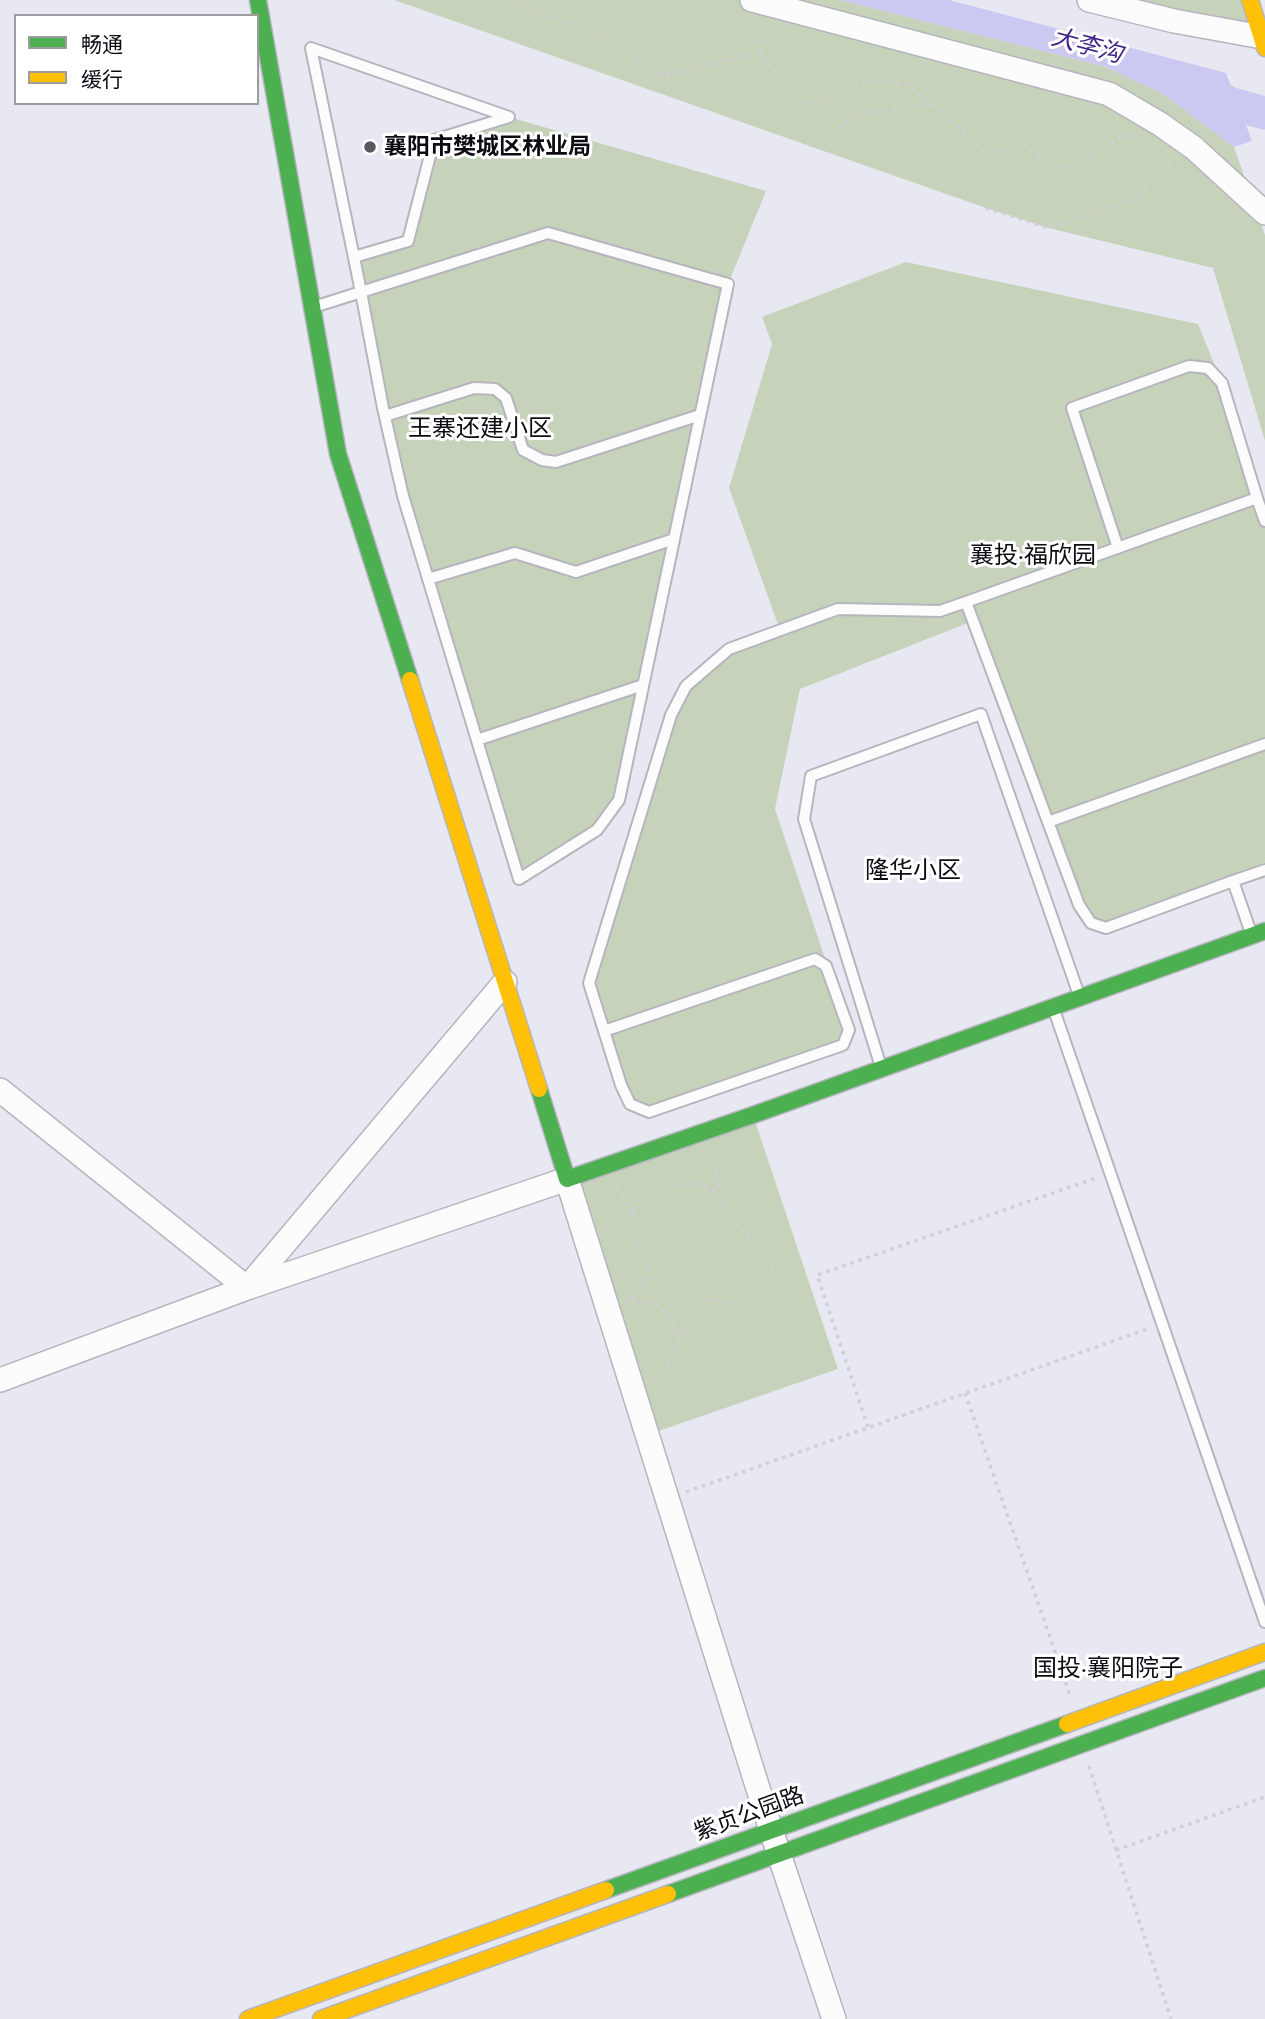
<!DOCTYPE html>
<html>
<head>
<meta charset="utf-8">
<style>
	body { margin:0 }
	#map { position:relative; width:1265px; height:2019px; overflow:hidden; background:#e8e8f3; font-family:"Crimson Pro","Noto Sans SC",serif }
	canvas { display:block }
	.legend { position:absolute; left:14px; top:14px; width:245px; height:91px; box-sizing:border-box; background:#fff; border:2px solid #9d9da0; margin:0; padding:9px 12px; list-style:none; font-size:21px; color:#0b0b11 }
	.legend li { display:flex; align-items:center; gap:14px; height:35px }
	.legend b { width:35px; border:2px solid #9d9da0 }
</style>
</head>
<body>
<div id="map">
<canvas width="1265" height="2019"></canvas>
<ul class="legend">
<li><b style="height:9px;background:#4caf50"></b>畅通</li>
<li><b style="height:9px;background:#ffc107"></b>缓行</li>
</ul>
</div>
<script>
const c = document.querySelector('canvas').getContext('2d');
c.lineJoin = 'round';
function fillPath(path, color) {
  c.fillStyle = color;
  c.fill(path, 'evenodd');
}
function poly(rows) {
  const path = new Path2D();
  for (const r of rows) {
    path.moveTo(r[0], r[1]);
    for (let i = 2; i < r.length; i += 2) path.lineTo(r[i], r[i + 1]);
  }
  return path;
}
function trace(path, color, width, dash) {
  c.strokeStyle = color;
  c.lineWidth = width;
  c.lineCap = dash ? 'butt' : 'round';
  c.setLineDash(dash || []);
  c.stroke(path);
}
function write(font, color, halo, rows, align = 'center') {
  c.font = font + ' "Crimson Pro","Noto Sans SC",serif';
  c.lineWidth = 6;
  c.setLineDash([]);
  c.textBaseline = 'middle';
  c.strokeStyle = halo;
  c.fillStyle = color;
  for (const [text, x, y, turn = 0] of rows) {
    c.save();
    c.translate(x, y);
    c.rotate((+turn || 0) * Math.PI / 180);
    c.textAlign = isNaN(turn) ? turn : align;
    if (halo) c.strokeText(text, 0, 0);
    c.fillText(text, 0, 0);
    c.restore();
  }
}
fillPath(poly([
	[394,0,840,0,1103,66,1162,93,1234,147,1265,235,1265,441,1213,268,1049,228,986,208],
	[1117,0,1250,0,1262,37],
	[509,117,766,191,728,284,619,800,597,830,519,879,403,496,354,257,408,241,434,140],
	[906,262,1198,324,1222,383,1265,521,1265,870,1106,928,1091,923,973,621,800,689,775,809,849,1030,843,1045,649,1112,630,1104,589,983,671,715,686,686,729,649,780,630,729,488,772,344,762,317],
	[753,1115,838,1369,647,1435,567,1179]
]), '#c6d3ba');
fillPath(poly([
	[840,0,949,0,1226,73,1252,141,1234,147,1162,93,1103,66]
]), '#cbc8f2');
trace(poly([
	[1199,89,1232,104,1265,113]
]), '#cbc8f2', 33);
const lane = poly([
	[314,307,361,292,548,233,728,284,619,800,597,830,519,879,403,496,383,408,361,292,311,48,509,117,434,140,408,241,354,257],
	[385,416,474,388,495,389,506,398,523,450,542,460,556,462,700,415],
	[1118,548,1072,408,1189,366,1208,368,1222,383,1257,498],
	[428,579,515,553,576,572,674,539],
	[966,602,1257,498,1265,521],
	[477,740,643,685],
	[1048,822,1265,744],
	[1233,881,1265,870],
	[1054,1010,1265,1622],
	[604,1031,815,959,826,966,849,1030,843,1045,649,1112,630,1104,621,1085,589,983,671,715,686,686,729,649,838,609,940,611,966,602,1079,905,1091,923,1106,928,1233,881,1251,933],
	[881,1067,804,819,811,776,981,714,1079,995]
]);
const street = poly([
	[752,0,1109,94,1160,124,1194,148,1265,213],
	[1089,0,1174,21,1262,37],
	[0,1090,247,1288,505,982],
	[0,1380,247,1288,567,1179,771,1830,834,2019]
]);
const fast = poly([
	[258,0,338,454,410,680],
	[539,1089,567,1179,753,1115,1265,931],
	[606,1890,1067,1724],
	[668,1894,1265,1678]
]);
const slow = poly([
	[1250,0,1265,48],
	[410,680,539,1089],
	[1067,1724,1265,1652],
	[248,2019,606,1890],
	[321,2019,668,1894]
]);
trace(lane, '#b6b5be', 14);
trace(street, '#b6b5be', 26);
trace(fast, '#b6b5be', 19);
trace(slow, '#b6b5be', 19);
trace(poly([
	[506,0,584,29,664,76,762,52],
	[759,23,762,52,795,103,822,102,865,81,908,84,988,154,1025,147,1064,169,1125,134,1155,147],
	[808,145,863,113,932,105],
	[986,208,1049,228,1134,200,1174,158],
	[617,1188,633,1213],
	[631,1299,649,1279,647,1261,637,1245,633,1213,643,1199,665,1187,698,1183,719,1193],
	[624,1301,631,1299,653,1302,671,1317,678,1338,671,1362,656,1379,650,1381],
	[678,1338,692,1306,705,1300,742,1304,768,1289,773,1262,761,1245,744,1233,725,1211,719,1193,716,1166,719,1153],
	[965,1393,1070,1695],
	[868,1427,817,1275,1099,1177],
	[686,1492,1150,1328],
	[1089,1766,1171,2019],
	[1116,1850,1265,1797]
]), '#d0d0d3', 3.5, [3.5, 5]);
trace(lane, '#fcfcfd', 10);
trace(street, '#fcfcfd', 23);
trace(fast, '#4caf50', 16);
trace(slow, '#ffc107', 16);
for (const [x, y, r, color] of [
	[370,147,7,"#585860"]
]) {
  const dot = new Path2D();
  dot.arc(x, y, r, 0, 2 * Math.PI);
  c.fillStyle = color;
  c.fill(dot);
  trace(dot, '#fff', 2.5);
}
write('bold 23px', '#0b0b11', '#fff', [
	["襄阳市樊城区林业局",384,147]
], 'left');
write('23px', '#0b0b11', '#fff', [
	["紫贞公园路",749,1814,-20]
]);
write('italic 24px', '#3f2389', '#fff', [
	["大李沟",1087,46,15]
]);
write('24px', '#0b0b11', '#fff', [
	["王寨还建小区",480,429],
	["襄投·福欣园",1033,556],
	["隆华小区",913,871],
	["国投·襄阳院子",1108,1669]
]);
</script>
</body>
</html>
